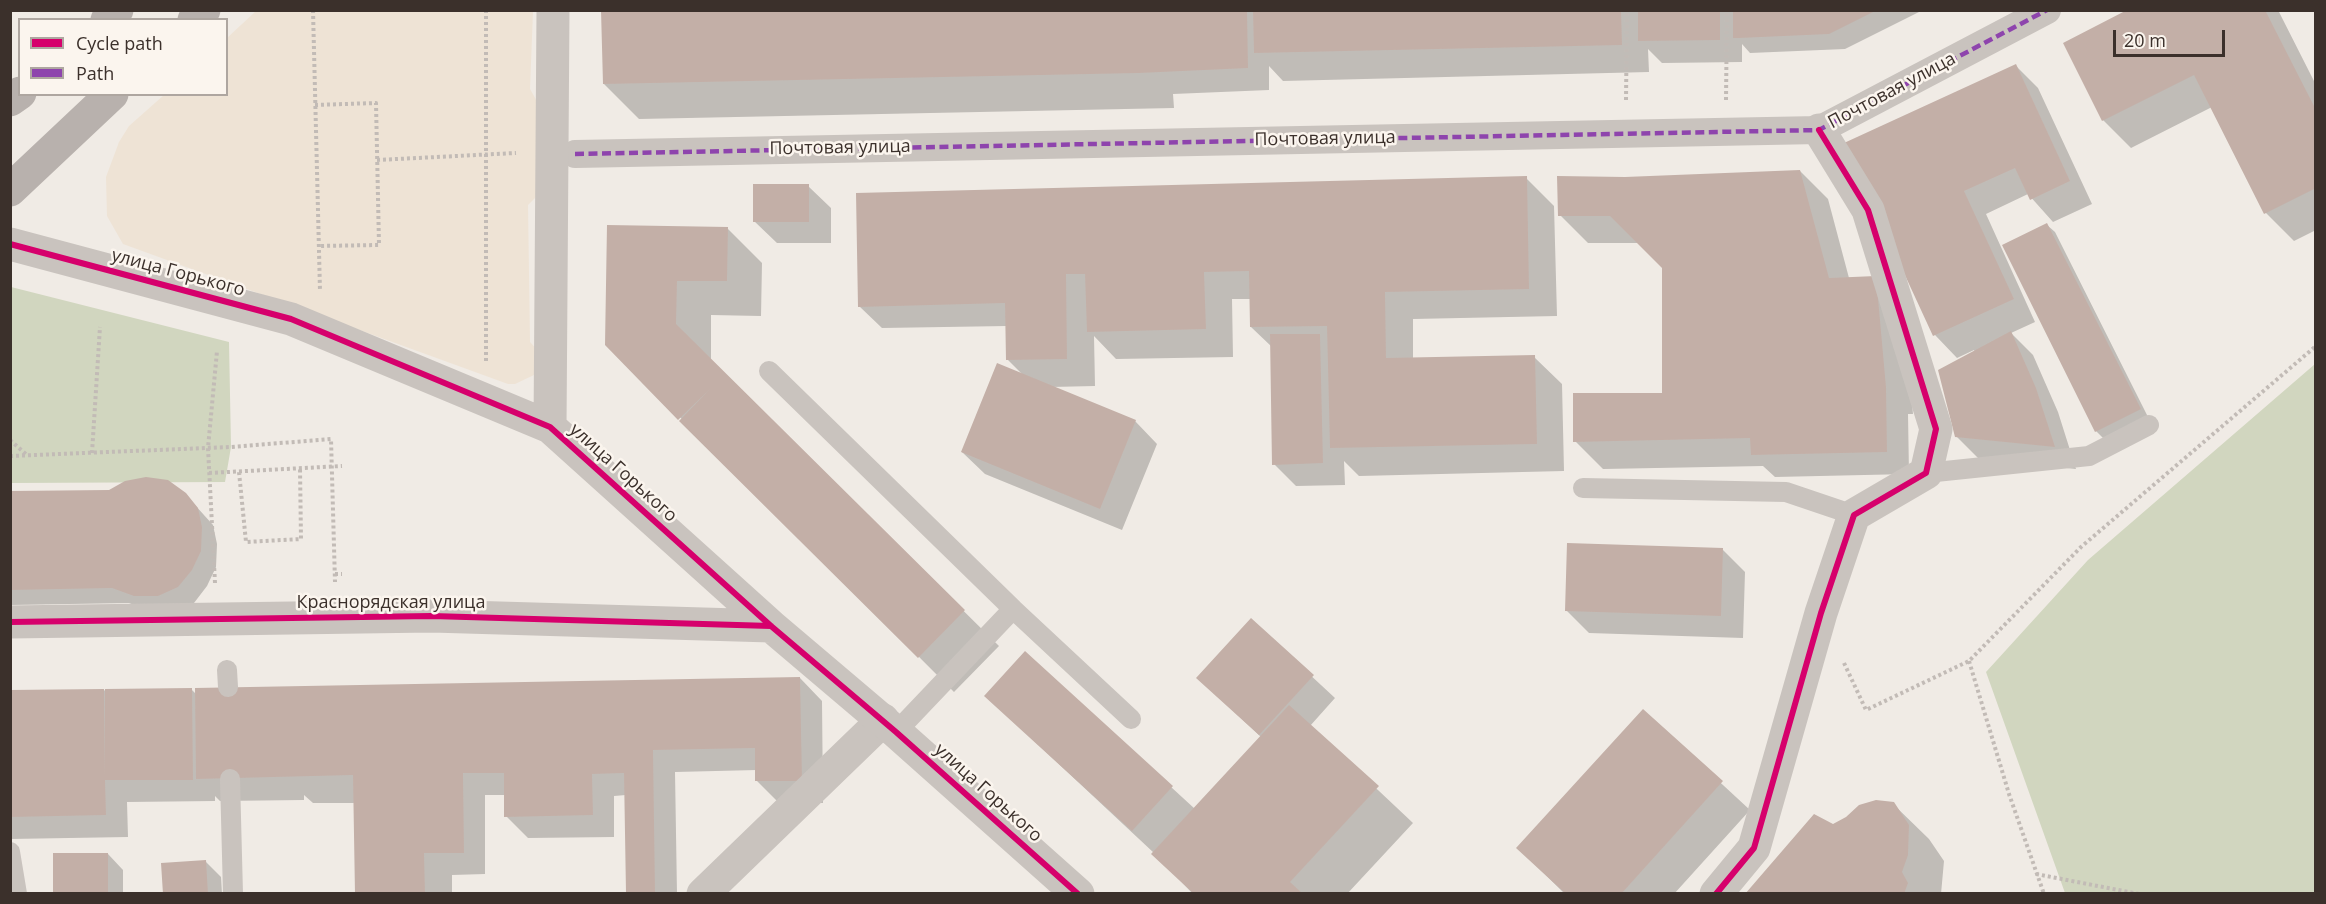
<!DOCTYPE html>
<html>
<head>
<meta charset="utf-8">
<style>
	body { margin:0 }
	#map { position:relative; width:2326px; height:904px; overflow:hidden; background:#f0ebe5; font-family:"Open Sans",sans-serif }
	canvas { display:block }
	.frame { position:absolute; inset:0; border:12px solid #3b302b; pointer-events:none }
	.legend { position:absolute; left:18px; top:18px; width:210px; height:78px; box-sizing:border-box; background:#fbf5ee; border:2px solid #aea6a0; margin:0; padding:8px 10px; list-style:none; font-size:18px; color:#3b302b }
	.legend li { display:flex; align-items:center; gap:12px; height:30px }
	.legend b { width:30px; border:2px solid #aea6a0 }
	.scale { position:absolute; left:2113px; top:30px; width:112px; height:27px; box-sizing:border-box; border:3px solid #3b302b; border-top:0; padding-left:8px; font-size:18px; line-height:21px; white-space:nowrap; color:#3b302b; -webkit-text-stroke:4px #fbf5ee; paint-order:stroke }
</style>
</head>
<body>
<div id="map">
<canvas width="2326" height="904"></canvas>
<div class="frame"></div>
<ul class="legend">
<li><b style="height:8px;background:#d6006c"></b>Cycle path</li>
<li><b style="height:8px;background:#8e44ad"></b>Path</li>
</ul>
<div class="scale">20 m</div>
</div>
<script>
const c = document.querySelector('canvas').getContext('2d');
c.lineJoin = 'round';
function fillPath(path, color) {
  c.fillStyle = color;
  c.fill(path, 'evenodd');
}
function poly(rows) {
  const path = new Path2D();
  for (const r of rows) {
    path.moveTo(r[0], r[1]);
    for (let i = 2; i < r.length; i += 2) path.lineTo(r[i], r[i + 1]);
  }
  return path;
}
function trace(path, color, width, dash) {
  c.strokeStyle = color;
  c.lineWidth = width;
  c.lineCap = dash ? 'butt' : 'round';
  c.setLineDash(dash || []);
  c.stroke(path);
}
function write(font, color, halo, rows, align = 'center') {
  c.font = font + ' "Open Sans",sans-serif';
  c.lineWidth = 5;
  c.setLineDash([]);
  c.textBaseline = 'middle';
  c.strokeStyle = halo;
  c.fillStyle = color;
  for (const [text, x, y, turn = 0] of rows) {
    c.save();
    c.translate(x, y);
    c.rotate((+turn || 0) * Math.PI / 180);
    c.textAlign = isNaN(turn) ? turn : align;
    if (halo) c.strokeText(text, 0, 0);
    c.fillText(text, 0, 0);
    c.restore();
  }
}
fillPath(poly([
	[11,287,229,342,231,447,225,482,11,483],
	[2315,364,2315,893,2065,893,1986,672,2088,560]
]), '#d1d6bf');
fillPath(poly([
	[256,11,533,11,530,89,539,105,539,194,528,205,530,342,540,353,536,374,515,384,508,384,123,244,107,216,106,177,119,142,129,126,164,95,226,94,227,38]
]), '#eee3d5');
fillPath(poly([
	[603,10,1923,10,1845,49,1750,53,1742,44,1742,62,1662,63,1648,49,1649,72,1283,81,1269,66,1269,90,1173,94,1174,108,639,119,604,84],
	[2130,10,2278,10,2316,85,2316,230,2294,241,2266,213,2212,107,2131,148,2103,120],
	[2016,66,2038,88,2092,204,2053,222,2028,194,1986,214,2035,322,2011,333,2033,355,2058,412,2076,469,1979,459,1956,436,1975,352,1974,350,1957,358,1935,335,1846,144],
	[1800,171,1828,199,1849,278,1903,305,1913,414,1908,414,1909,474,1775,477,1763,466,1603,469,1575,441,1664,394,1664,267,1639,243,1588,243,1560,215,1625,179],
	[1526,178,1554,206,1557,316,1413,319,1413,359,1534,357,1562,384,1564,471,1359,476,1344,461,1345,485,1296,486,1274,464,1272,347,1251,327,1251,299,1232,299,1233,357,1116,359,1094,336,1095,386,1051,387,1135,421,1157,444,1122,530,985,474,962,452,1024,376,1007,359,1007,326,882,328,859,306],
	[808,186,831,208,831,243,777,243,754,221],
	[2047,225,2055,232,2148,417,2104,439,2096,431],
	[727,228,762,263,761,316,711,315,711,361,999,646,954,692,607,344],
	[10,493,185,494,213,525,217,544,216,567,207,586,194,603,174,611,150,611,129,603,10,605],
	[1723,550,1745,572,1743,638,1589,633,1566,610],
	[1251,620,1335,698,1310,726,1413,823,1347,894,1193,894,1154,853,986,696,1025,653,1195,809,1261,737,1198,678],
	[800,678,822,701,823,803,779,803,757,781,757,770,675,772,677,894,627,892,626,795,614,796,614,837,528,838,506,816,505,795,485,795,485,874,452,875,452,894,356,894,355,803,313,803,304,795,304,800,220,801,215,796,215,801,127,802,128,837,10,839,10,692,191,689,196,694],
	[1643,711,1750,810,1674,894,1565,894,1518,848],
	[1893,804,1929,839,1944,861,1941,894,1747,894,1833,825],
	[108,854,123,870,123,894,55,894],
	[205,861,221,877,222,894,165,894]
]), '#0003');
fillPath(poly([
	[601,10,1247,10,1248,68,1139,73,603,84],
	[1253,10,1621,10,1622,45,1254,53],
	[1638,10,1720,10,1720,40,1638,41],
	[1733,10,1877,10,1829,34,1739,38,1733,38],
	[2127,10,2265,10,2316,110,2316,188,2264,214,2194,75,2102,121,2063,43],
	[2016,64,2070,181,2030,200,2015,168,1964,191,2014,299,1933,336,1844,143],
	[1800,170,1829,278,1876,276,1886,387,1887,452,1751,455,1750,438,1573,442,1573,393,1662,393,1662,268,1610,216,1558,216,1557,176,1625,177],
	[1527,176,1529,289,1385,292,1386,358,1535,355,1537,444,1330,448,1327,326,1250,327,1249,271,1204,272,1206,329,1087,332,1085,274,1066,274,1067,359,1006,360,1005,303,858,307,856,193],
	[753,184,809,184,809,222,753,222],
	[2047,223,2141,409,2095,432,2002,245],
	[607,225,728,227,727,281,677,281,676,324,965,610,918,658,679,421,710,389,678,420,605,345],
	[2011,331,2036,388,2055,447,1955,437,1938,370],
	[1270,334,1320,334,1323,463,1272,465],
	[997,363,1136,420,1100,509,961,452],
	[146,477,168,480,186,493,198,508,202,527,201,551,192,570,178,587,158,596,134,596,112,588,10,590,10,491,109,490,125,481],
	[1567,543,1723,548,1721,616,1565,611],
	[1251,618,1314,675,1259,735,1196,678],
	[1025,651,1173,786,1132,831,984,696],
	[800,677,802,781,755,781,755,748,653,750,655,892,626,893,624,773,592,774,593,815,504,817,504,773,463,773,464,853,424,853,425,894,355,894,353,775,196,779,195,688],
	[192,688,193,780,105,780,106,815,10,817,10,690,104,689,105,776,105,689],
	[1289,705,1379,786,1290,882,1303,894,1194,894,1151,854],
	[1643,709,1723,781,1621,894,1566,894,1516,848],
	[1876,800,1894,802,1909,825,1908,855,1902,872,1908,883,1904,894,1745,894,1814,814,1833,824,1846,817,1859,805],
	[53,853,108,853,108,894,53,894],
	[206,860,208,894,163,894,161,863]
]), '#c3afa7');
trace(poly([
	[313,10,320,291],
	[486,10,486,361],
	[1626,100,1627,10],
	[1726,100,1727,10],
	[315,105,376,103,379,245,319,246],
	[377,160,516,153],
	[10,440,27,455],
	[92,453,100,327],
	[10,456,231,447,331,439,335,582],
	[239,472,246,542,301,539,300,468],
	[209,473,342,466],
	[335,574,342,574],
	[215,583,208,448,217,351],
	[1969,661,2009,794,2044,894],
	[1844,663,1866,710,1969,661,2081,547,2316,346],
	[2036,874,2139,894]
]), '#c2bbb6', 4, [3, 3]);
trace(poly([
	[769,371,1013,609,896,732],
	[1926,473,2089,456,2149,425],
	[1583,488,1786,492,1854,515],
	[1013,609,1131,719],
	[227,670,228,687],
	[230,779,233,894],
	[10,852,17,894]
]), '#c9c3be', 20);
trace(poly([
	[575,154,1819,130,2047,10]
]), '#c9c3be', 28);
trace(poly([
	[703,894,883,720],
	[1716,894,1754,848,1821,613,1854,515,1926,473,1936,429,1868,210,1819,130]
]), '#c9c3be', 33);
trace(poly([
	[10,244,291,319,550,427,771,626,896,732,1078,894],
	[550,427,553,10],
	[10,622,432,616,771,626]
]), '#c9c3be', 33);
trace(poly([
	[107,20,117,10],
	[194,20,204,10],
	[10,100,20,93],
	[10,190,112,94]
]), '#b8b1ad', 33);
trace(poly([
	[575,154,1819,130,2047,10]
]), '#8e44ad', 4.5, [9, 4.5]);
trace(poly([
	[10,244,291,319,550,427,771,626,896,732,1078,894],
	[10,622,432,616,771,626],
	[1716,894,1754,848,1821,613,1854,515,1926,473,1936,429,1868,210,1819,130]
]), '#d6006c', 6);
write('18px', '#3b302b', '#fbf5ee', [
	["Почтовая улица",1892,91,-28],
	["Почтовая улица",1325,139,-1],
	["Почтовая улица",840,148,-1],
	["улица Горького",178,273,15],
	["улица Горького",623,473,42],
	["Краснорядская улица",391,603],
	["улица Горького",988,793,42]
]);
</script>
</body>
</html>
